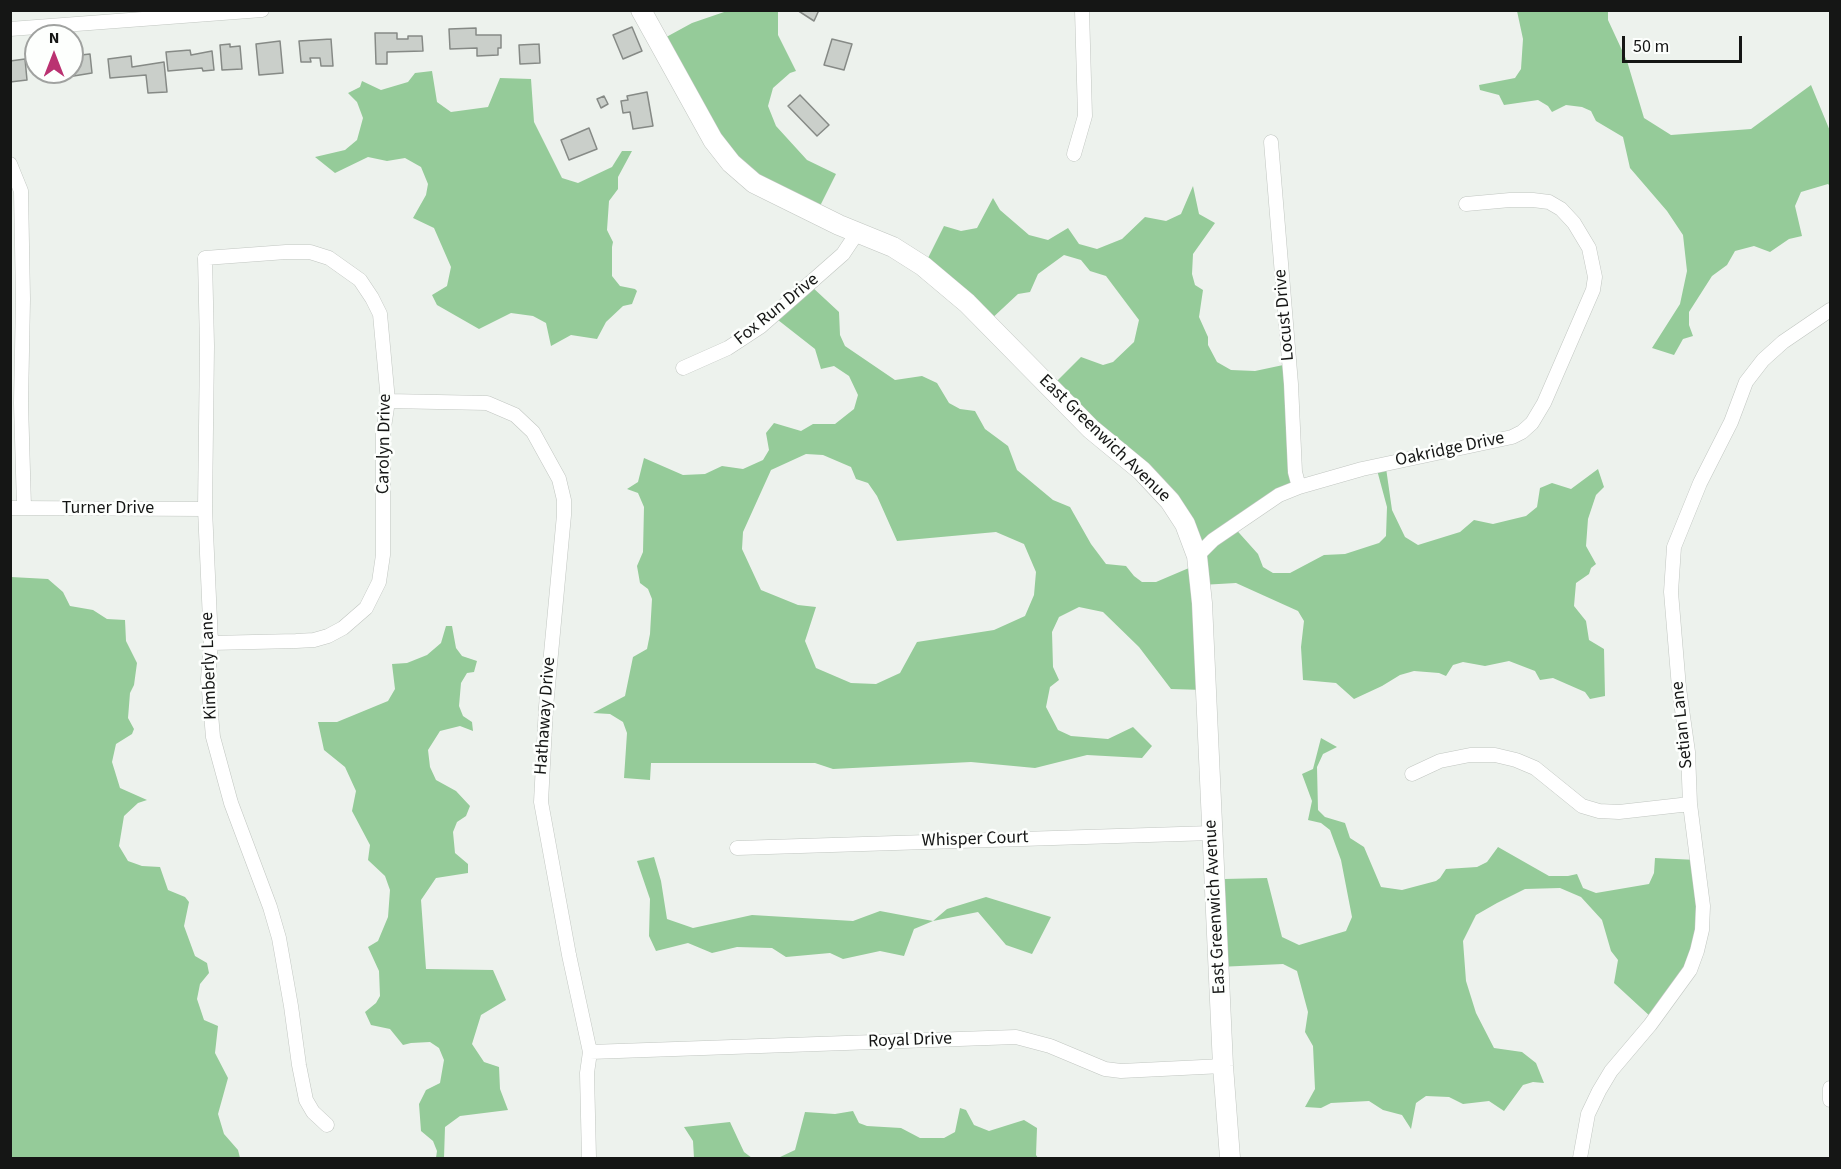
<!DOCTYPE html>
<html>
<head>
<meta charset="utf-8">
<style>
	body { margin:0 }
	#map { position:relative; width:1841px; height:1169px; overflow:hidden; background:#edf2ed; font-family:"Source Sans 3",sans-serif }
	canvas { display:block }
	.frame { position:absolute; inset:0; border:12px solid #151615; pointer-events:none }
	.north { position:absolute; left:24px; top:24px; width:60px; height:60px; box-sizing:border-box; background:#fdfffd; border:2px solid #a0a2a0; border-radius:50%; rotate:0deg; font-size:16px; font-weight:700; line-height:24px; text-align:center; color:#151615 }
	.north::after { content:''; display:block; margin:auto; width:21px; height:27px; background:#ba3271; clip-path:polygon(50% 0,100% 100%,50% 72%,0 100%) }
	.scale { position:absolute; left:1622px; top:36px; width:120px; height:27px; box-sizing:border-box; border:3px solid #151615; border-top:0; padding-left:8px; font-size:18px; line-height:21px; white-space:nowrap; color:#151615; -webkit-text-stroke:4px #fdfffd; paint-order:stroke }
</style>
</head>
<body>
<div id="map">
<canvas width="1841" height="1169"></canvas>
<div class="frame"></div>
<div class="north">N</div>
<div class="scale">50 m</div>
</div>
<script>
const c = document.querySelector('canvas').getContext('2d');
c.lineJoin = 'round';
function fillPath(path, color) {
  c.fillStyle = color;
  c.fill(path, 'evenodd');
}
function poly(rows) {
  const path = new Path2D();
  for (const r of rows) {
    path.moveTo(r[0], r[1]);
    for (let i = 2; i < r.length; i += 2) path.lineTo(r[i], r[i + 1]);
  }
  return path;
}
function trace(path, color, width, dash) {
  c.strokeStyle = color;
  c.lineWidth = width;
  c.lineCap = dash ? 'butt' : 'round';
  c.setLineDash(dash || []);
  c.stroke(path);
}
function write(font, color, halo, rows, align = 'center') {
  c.font = font + ' "Source Sans 3",sans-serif';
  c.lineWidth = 5;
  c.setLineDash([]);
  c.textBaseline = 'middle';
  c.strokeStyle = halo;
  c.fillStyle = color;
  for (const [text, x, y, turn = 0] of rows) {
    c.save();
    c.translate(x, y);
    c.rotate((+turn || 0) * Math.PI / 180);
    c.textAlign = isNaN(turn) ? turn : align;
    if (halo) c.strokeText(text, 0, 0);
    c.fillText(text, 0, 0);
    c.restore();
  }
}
fillPath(poly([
	[727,11,778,11,778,35,796,71,790,73,773,88,768,106,776,126,807,160,836,174,819,208,730,163,659,41,692,23],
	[1517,11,1608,11,1608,20,1627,61,1644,118,1671,135,1751,129,1811,85,1830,131,1830,186,1828,184,1801,192,1795,206,1802,236,1789,239,1770,252,1754,246,1735,251,1727,265,1712,276,1689,312,1689,325,1693,336,1683,339,1674,355,1652,348,1680,304,1687,271,1683,235,1667,211,1630,168,1623,137,1596,121,1591,111,1582,107,1566,105,1552,112,1548,106,1538,100,1504,105,1499,95,1480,90,1479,85,1515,78,1521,69,1523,39],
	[432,71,437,102,451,112,488,107,500,78,531,79,534,122,562,178,578,183,612,167,622,151,632,151,618,177,618,189,609,201,607,230,613,242,612,247,612,276,620,286,635,289,637,291,632,304,623,306,606,322,597,339,571,335,551,346,546,323,533,316,511,313,479,329,437,305,432,295,447,286,451,267,434,228,413,218,426,195,428,184,421,167,405,158,387,161,368,157,335,173,315,157,345,150,357,140,363,118,357,102,348,93,360,87,362,81,381,90,408,82,415,73],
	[1193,186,1199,214,1215,223,1193,254,1192,274,1195,285,1203,290,1199,317,1208,337,1208,345,1217,362,1231,370,1255,371,1288,364,1298,482,1232,525,1258,554,1263,567,1273,573,1290,573,1324,555,1345,554,1379,543,1386,536,1387,507,1377,470,1386,468,1392,510,1405,537,1418,545,1460,532,1474,520,1493,524,1526,516,1537,507,1540,488,1552,483,1571,489,1598,469,1604,487,1596,495,1588,519,1586,546,1596,564,1591,568,1589,574,1576,583,1574,606,1586,621,1589,640,1604,649,1605,696,1590,699,1585,692,1553,678,1540,680,1535,671,1509,661,1485,666,1463,662,1453,665,1446,676,1439,673,1414,671,1400,675,1382,686,1354,699,1336,683,1303,680,1301,647,1304,621,1298,611,1236,583,1201,585,1204,690,1171,689,1139,647,1103,612,1079,607,1059,617,1052,632,1053,667,1059,680,1050,687,1046,707,1058,730,1071,736,1108,739,1133,727,1152,746,1142,758,1087,755,1035,768,971,762,833,769,815,763,651,763,650,780,624,778,627,733,623,722,610,714,593,713,625,696,633,657,647,649,650,634,652,599,648,589,640,583,637,566,643,552,644,507,638,493,627,489,638,482,644,458,683,475,705,474,722,466,743,469,763,460,769,450,766,433,774,423,801,431,813,424,835,424,854,409,858,395,849,376,834,366,821,369,815,349,778,320,778,317,811,286,839,312,840,335,845,346,895,380,922,376,937,383,949,403,960,409,975,411,985,429,1008,446,1017,470,1053,500,1070,507,1091,544,1106,564,1126,566,1134,576,1142,582,1156,582,1196,565,1184,521,1051,387,1081,357,1103,365,1113,362,1134,342,1139,320,1106,276,1090,271,1081,260,1064,255,1038,274,1030,292,1018,294,988,322,923,268,944,226,961,231,977,228,993,198,1000,210,1029,235,1048,240,1068,228,1079,244,1097,249,1122,239,1145,217,1166,221,1181,214],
	[806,454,823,455,851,467,856,479,868,483,877,496,897,541,996,532,1024,544,1036,572,1034,595,1025,616,994,630,917,642,900,673,876,684,851,683,816,668,805,641,816,607,798,605,761,590,742,549,743,532,771,470],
	[11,577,48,579,63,592,70,606,93,610,107,619,125,620,126,641,137,663,134,685,130,693,128,718,134,729,132,734,116,744,112,762,120,788,147,800,138,803,124,816,119,846,128,861,142,866,160,867,168,890,185,897,189,902,184,926,195,956,207,963,209,973,200,984,197,999,204,1020,218,1026,215,1053,228,1078,218,1114,224,1134,238,1150,240,1158,11,1158],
	[446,626,452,626,456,648,462,656,477,661,474,672,467,673,461,683,459,706,463,716,472,722,473,731,460,726,440,731,428,750,430,767,436,780,456,791,470,806,466,816,457,822,453,832,455,853,468,864,468,873,436,878,421,900,426,969,493,970,506,1000,481,1015,472,1044,484,1062,499,1067,500,1089,508,1110,460,1116,445,1127,444,1158,436,1158,437,1151,433,1141,421,1131,419,1104,426,1090,440,1083,444,1060,439,1048,430,1042,411,1043,403,1045,390,1029,371,1025,365,1012,376,1003,380,996,379,971,368,947,378,941,388,917,390,890,385,876,368,860,370,845,352,811,356,791,345,767,324,750,318,722,337,722,388,701,395,689,392,664,407,663,427,655,441,643],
	[1321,738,1337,747,1323,754,1317,767,1318,810,1325,817,1345,823,1350,838,1364,847,1381,887,1402,890,1436,881,1440,878,1446,869,1477,867,1487,862,1498,847,1549,876,1568,876,1577,874,1583,888,1596,893,1649,884,1654,873,1655,858,1697,860,1697,948,1652,1018,1614,983,1618,960,1611,951,1602,920,1581,897,1560,888,1525,889,1497,903,1476,915,1463,941,1466,981,1476,1013,1494,1048,1522,1052,1536,1063,1544,1083,1533,1082,1523,1085,1504,1111,1489,1101,1463,1104,1449,1097,1426,1096,1416,1103,1411,1129,1402,1115,1383,1110,1369,1101,1331,1103,1321,1108,1305,1107,1315,1089,1313,1046,1305,1032,1308,1012,1297,971,1283,964,1218,967,1224,879,1267,878,1282,937,1299,945,1346,931,1352,917,1341,860,1330,830,1321,823,1308,820,1312,801,1302,774,1313,769],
	[654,857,661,881,667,919,693,928,752,915,853,921,880,911,933,921,947,909,986,897,1051,917,1032,954,1006,945,978,912,933,921,914,929,904,956,880,951,843,959,830,953,786,957,772,948,737,947,712,953,688,943,656,951,649,936,650,899,637,861],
	[960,1108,966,1110,974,1125,989,1131,1024,1120,1037,1128,1036,1155,1038,1158,778,1158,795,1150,805,1112,835,1114,853,1111,859,1123,867,1126,901,1128,920,1138,944,1138,955,1132],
	[730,1122,744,1152,752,1158,694,1158,693,1141,684,1127]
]), '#95cb99');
const building = poly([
	[797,10,819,10,814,21,797,10],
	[632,27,642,51,623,59,613,35,632,27],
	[476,28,476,35,501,35,501,48,498,48,498,55,477,56,477,48,450,49,449,29,476,28],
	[375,33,397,33,397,39,408,39,408,36,422,36,423,51,387,52,387,64,376,64,375,33],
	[331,39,333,66,321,66,320,58,310,58,311,62,301,62,299,41,331,39],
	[832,39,852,44,844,70,824,65,832,39],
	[280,41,283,73,259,75,256,44,280,41],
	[230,44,230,47,240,46,242,69,222,70,220,45,230,44],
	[539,44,540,63,520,64,519,45,539,44],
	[190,50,191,55,212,51,214,70,203,71,202,68,168,71,166,52,190,50],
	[90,54,92,73,49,80,48,72,72,72,72,56,90,54],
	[131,56,132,67,164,62,167,92,148,93,146,75,110,78,108,59,131,56],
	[25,59,27,80,10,82,10,61,25,59],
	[647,92,653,126,633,129,630,112,623,113,621,101,628,100,627,96,647,92],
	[800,95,829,125,817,136,788,106,800,95],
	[604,96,608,104,601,108,597,99,604,96],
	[589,128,597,149,569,160,561,140,589,128]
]);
fillPath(building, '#cacfca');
trace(building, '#868a86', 1.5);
const street = poly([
	[10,29,262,10],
	[1271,142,1291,384,1295,472,1299,487],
	[1074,154,1085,116,1082,10],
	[10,164,21,191,23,299,21,403,24,507],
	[683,368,728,348,760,327,843,254,857,233],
	[388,401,487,403,515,415,533,432,559,479,564,500,564,515,546,707,541,802,569,955,590,1052,587,1073,589,1158],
	[10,508,205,509],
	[1197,556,1213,540,1279,495,1299,487,1362,469,1512,437,1522,432,1532,423,1544,403,1593,290,1595,277,1589,248,1574,223,1561,209,1549,202,1533,200,1510,200,1466,204],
	[211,643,296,641,314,640,328,636,343,628,366,608,379,582,383,555,383,434,388,401,380,314,372,298,360,280,329,258,310,252,286,252,205,258,207,346,205,509,211,643,208,679,213,737,231,803,270,907,279,938,291,1006,299,1065,306,1100,313,1112,327,1125],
	[1412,774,1440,761,1470,755,1495,755,1516,760,1535,768,1582,806,1599,811,1619,812,1690,804],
	[737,848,1212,833],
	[590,1052,1016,1037,1050,1046,1105,1069,1121,1071,1223,1066],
	[1830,1088,1830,1100],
	[1580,1158,1588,1114,1599,1091,1611,1071,1650,1025,1690,970,1697,951,1702,930,1703,906,1690,804,1688,752,1679,688,1671,592,1674,547,1700,483,1731,422,1746,382,1763,360,1783,342,1830,310]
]);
const secondary = poly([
	[641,10,713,140,731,163,754,183,839,225,893,247,923,266,967,303,1091,429,1142,471,1170,501,1185,524,1197,556,1202,603,1223,1066,1230,1158]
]);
trace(street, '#c1c6c1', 15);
trace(secondary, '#c1c6c1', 21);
trace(street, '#fff', 14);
trace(secondary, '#fff', 20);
write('18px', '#151615', '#fdfffd', [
	["Fox Run Drive",777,310,-39],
	["Locust Drive",1285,315,-95],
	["East Greenwich Avenue",1104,439,44],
	["Carolyn Drive",385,444,-89],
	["Oakridge Drive",1450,450,-12],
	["Turner Drive",108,509],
	["Kimberly Lane",210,666,-92],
	["Hathaway Drive",546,716,-86],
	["Setian Lane",1683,725,-96],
	["Whisper Court",975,840,-2],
	["East Greenwich Avenue",1216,907,-93],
	["Royal Drive",910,1041,-2]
]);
</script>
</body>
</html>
